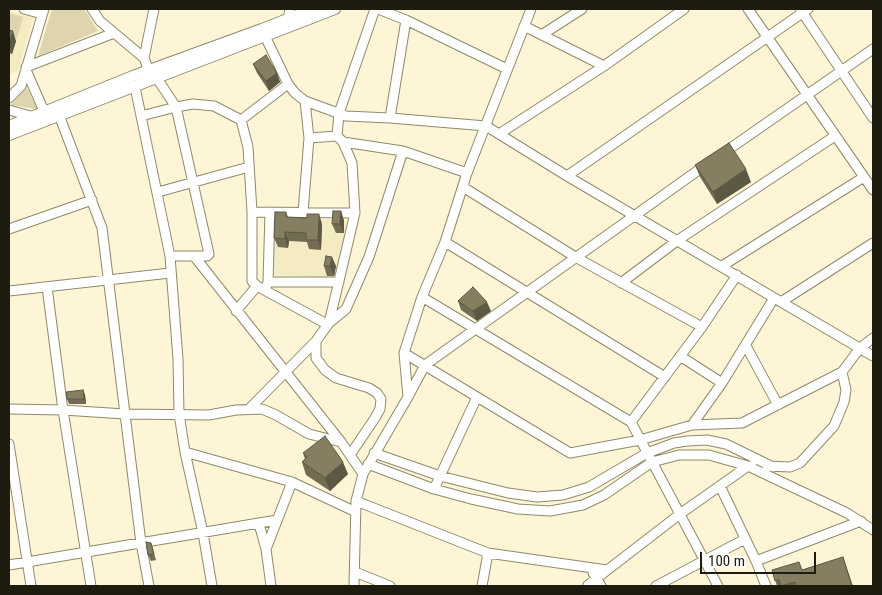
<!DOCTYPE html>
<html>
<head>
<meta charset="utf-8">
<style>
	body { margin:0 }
	#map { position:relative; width:882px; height:595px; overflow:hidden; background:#fdf5d5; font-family:"Roboto Condensed",sans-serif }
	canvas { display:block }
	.frame { position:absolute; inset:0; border:10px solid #1e1b0f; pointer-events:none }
	.scale { position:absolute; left:700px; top:552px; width:116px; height:22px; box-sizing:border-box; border:2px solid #1e1b0f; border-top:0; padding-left:6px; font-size:15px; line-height:18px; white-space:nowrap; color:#1e1b0f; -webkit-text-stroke:4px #fff; paint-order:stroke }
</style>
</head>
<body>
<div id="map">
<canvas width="882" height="595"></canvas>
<div class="frame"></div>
<div class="scale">100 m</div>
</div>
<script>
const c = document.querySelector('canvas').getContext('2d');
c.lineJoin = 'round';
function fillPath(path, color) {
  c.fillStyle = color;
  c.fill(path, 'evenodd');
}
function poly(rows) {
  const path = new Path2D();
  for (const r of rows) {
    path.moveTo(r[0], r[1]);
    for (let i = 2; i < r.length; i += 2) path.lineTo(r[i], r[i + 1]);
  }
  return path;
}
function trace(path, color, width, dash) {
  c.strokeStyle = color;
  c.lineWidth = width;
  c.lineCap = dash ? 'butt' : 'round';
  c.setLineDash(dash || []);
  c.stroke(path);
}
fillPath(poly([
	[9,11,33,18,19,69,9,75],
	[275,218,346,220,345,241,335,278,273,275]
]), '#f5ebc3');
fillPath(poly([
	[52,9,84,9,98,31,38,56],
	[9,13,23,17,17,38,9,35],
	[27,88,37,109,11,105]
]), '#ded4ad');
const minor = poly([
	[24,9,42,14],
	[92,9,100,21,144,58,149,71],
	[378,9,406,20,507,69],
	[748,9,873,190],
	[800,9,873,118],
	[288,19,290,9],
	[524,26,604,66],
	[543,34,582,9],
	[265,36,288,84,295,93,305,101,346,116,390,118,486,126,567,176,873,356],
	[144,58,154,9],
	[26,67,114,33],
	[26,70,47,118],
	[156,77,176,107,193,104,214,106,241,120,248,147,252,212,252,281,257,286,323,322,329,323,316,341,249,409],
	[135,87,170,256,178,359,179,414,185,452,203,533,212,586],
	[9,98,21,86,44,9],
	[9,110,34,117],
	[59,115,102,228,141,543,149,586],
	[141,116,176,107,209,254,207,256,170,256],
	[390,118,406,20],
	[241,120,288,84],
	[499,134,604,66,684,9],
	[309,138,337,136],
	[343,142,403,151,467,173],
	[722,154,873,49],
	[567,176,808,9],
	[463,187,577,258,702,327],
	[158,192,249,167],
	[252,212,355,213],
	[303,212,309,138,305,101],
	[9,229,92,200],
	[445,242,665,377],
	[194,256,341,442],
	[722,266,864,177],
	[268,282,339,282],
	[621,283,678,240,835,136],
	[47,287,63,410,91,586],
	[265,290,268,282,270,212],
	[9,291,170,273],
	[422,297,631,422,718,586],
	[781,302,873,243],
	[236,311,257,286],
	[329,323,355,213,352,163,343,142,337,136,339,113,375,9],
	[329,323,346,309,369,257,403,151],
	[316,341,316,358,325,370,336,378,369,388,377,393,381,399,380,409,375,418,350,455],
	[746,346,778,405],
	[404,353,570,453,640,440,692,425,742,423,842,372],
	[680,356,722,383],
	[408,397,425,365,707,164],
	[9,409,63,410,125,414,209,415,236,410,262,409,276,415,309,434,341,442,363,474],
	[631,422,702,327,737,275],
	[692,425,722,383,774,298],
	[9,444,31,586],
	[185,452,292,482,356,512],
	[374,453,440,476,508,493,537,497,563,495,589,487,647,453,674,443,687,441,707,440,726,444,773,467],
	[368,464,434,489,471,499,518,509,550,511,583,505,604,495,652,462,679,455,709,455,748,466,847,513,873,530],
	[767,466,790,467,800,463,834,426,844,402,846,390,842,372,860,348,873,338],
	[720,486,756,561,766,586],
	[434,489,477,397],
	[356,501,488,553,607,570],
	[259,524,266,549,271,586],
	[266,549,292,482],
	[756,561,861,521],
	[9,565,277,520],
	[355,572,390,586],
	[593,573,601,586],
	[588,585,680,514,748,466,752,466],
	[354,586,356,501,363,474,408,397,404,353,422,297,445,242,467,173,531,9],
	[482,586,488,553],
	[656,586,745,539]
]);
const tertiary = poly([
	[9,126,133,76,262,29,313,9],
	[9,135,335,9]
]);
trace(minor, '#90896b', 11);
trace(tertiary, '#90896b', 12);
trace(minor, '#fff', 9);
trace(tertiary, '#fff', 10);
fillPath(poly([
	[9,30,16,41,12,54,9,53],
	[253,64,277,73,280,82,269,91,257,73],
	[695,165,751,182,717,204,700,177],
	[341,211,344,221,344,233,336,233,332,224],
	[286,212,288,217,322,224,321,250,309,249,307,242,289,241,288,248,278,247,274,238],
	[324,266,336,266,334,276,327,276],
	[458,301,491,311,477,321,461,310],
	[83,390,85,395,86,404,69,404,67,399],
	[303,453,348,474,330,491,306,475,302,462,305,459],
	[151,543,156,560,151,561,148,555],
	[843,557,853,586,777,586,772,570,802,570]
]), '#726c53');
fillPath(poly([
	[13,31,16,41,12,54,9,45],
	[277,73,280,82,269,91,266,81],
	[746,169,751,182,717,204,713,192],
	[341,211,344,221,344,233,340,224],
	[319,214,322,224,321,250,318,240],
	[285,232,289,241,288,248,285,239],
	[332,257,336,266,334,276,330,266],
	[487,302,491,311,477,321,473,311],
	[83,390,85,395,86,404,84,399],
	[343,462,348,474,330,491,325,478]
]), '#5d5844');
const building = poly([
	[9,30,13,31,9,45,9,30],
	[266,55,277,73,266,81,253,64,266,55],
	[729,143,746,169,713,192,695,165,729,143],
	[333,211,341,211,340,224,332,224,333,211],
	[275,212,286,212,286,217,307,218,307,214,319,214,318,240,306,240,306,233,285,232,285,239,274,238,275,212],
	[326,256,332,257,330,266,324,266,326,256],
	[473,287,487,302,473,311,458,301,473,287],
	[83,390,84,399,67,399,66,392,83,390],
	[325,436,343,462,325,478,302,462,307,457,303,453,325,436],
	[146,542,151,543,154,554,148,555,146,542],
	[843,557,852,586,796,586,795,582,781,586,779,579,775,581,772,570,799,562,802,570,843,557]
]);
fillPath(building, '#857e61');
trace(building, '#5d5844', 1);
</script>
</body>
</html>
